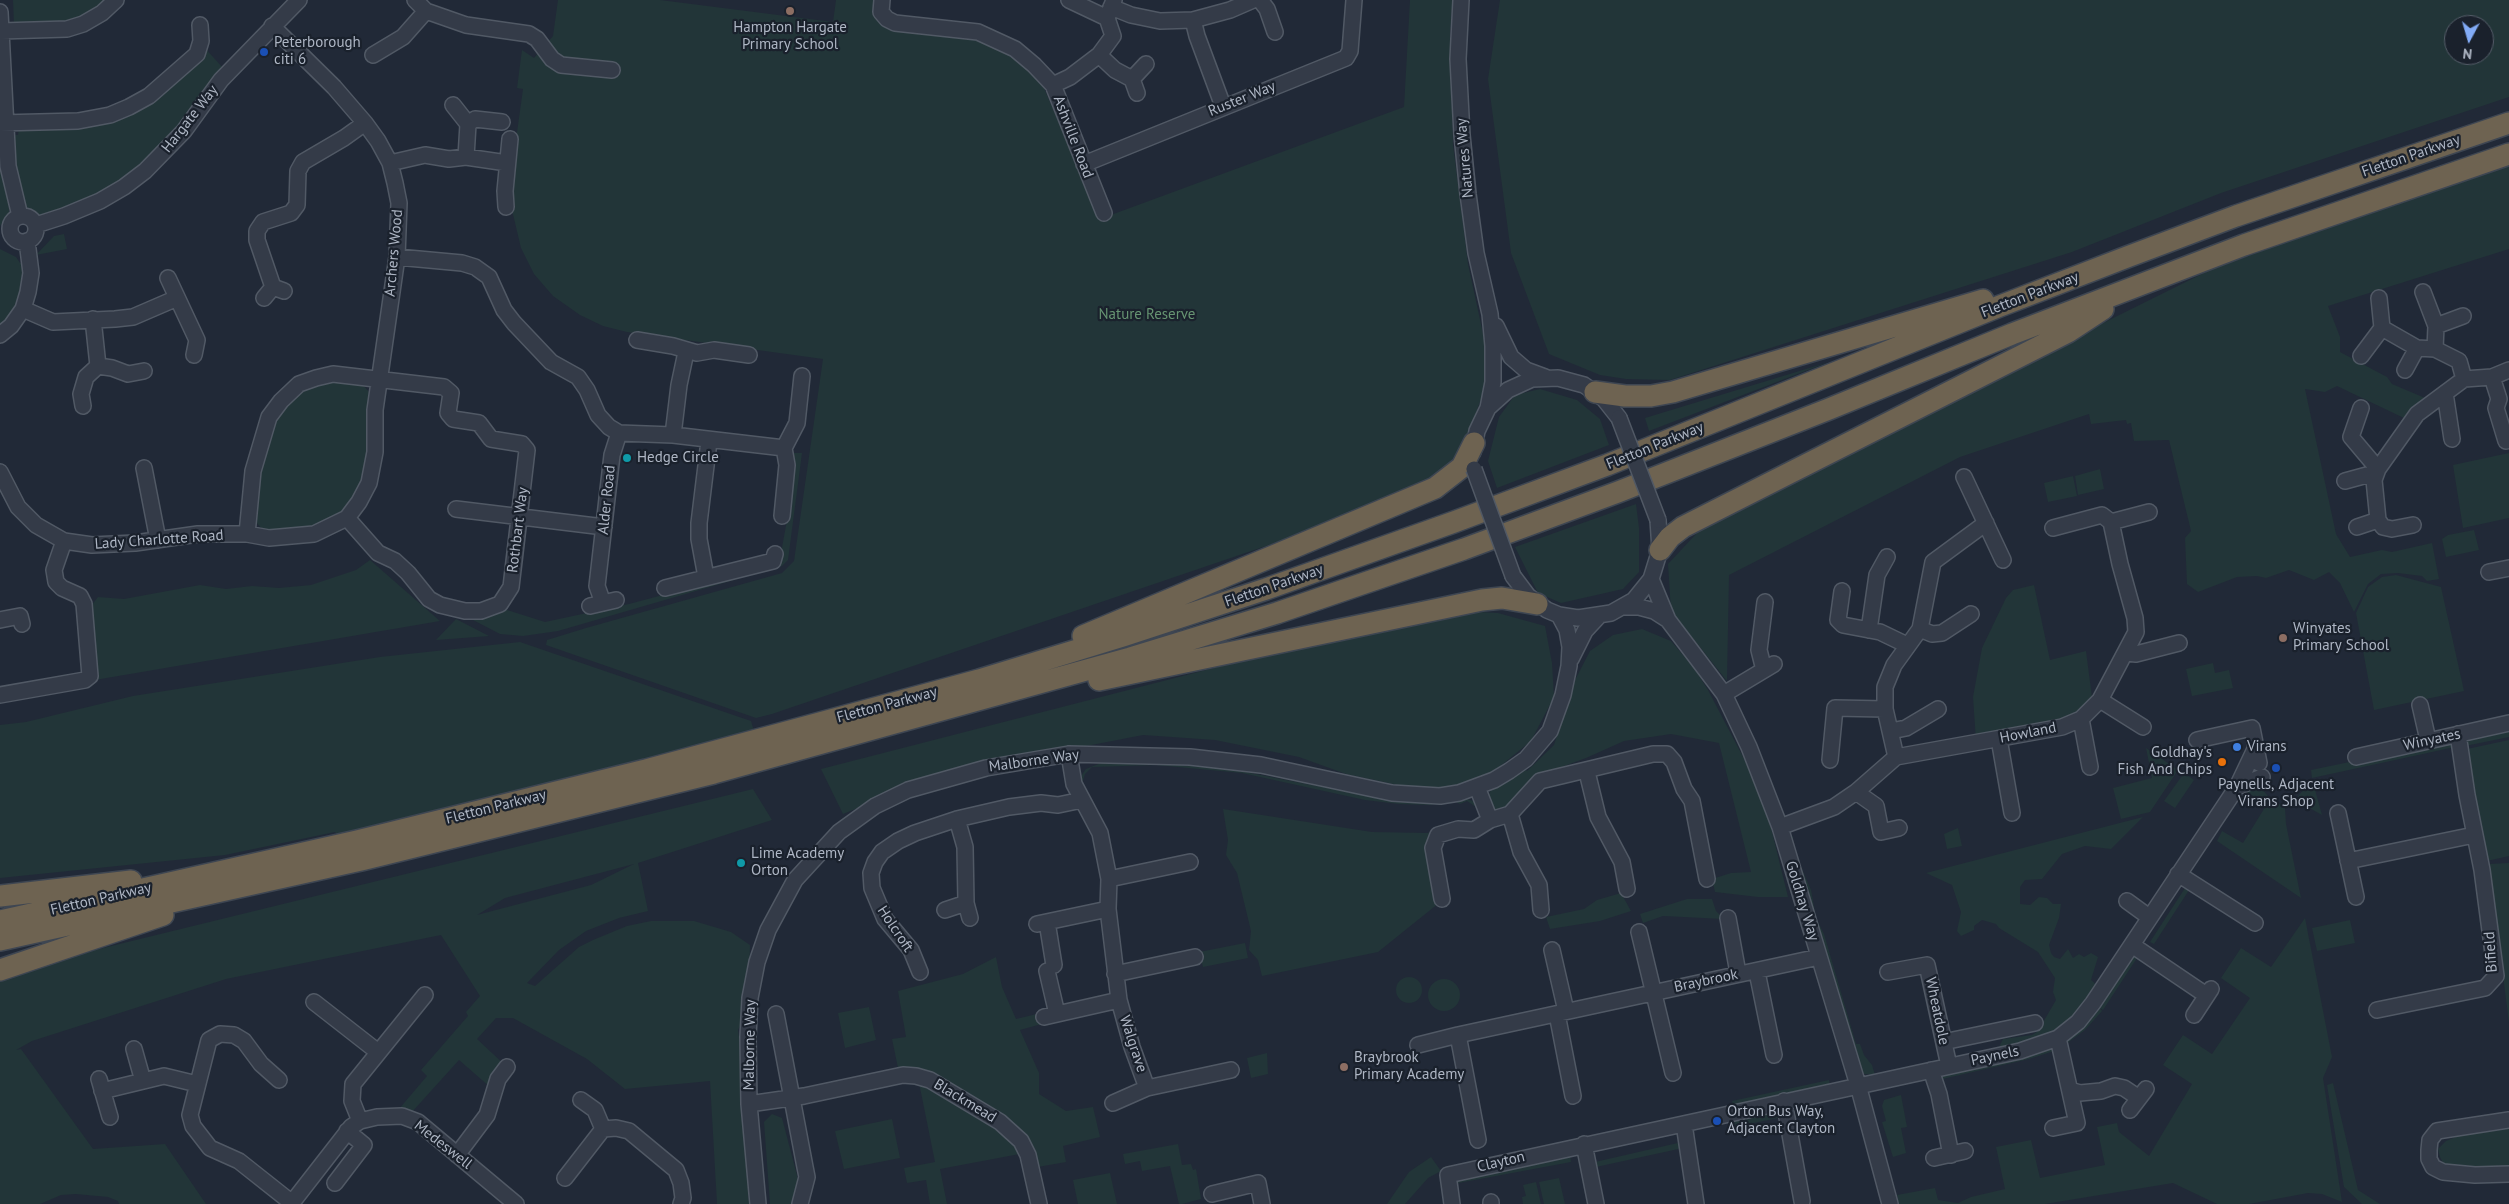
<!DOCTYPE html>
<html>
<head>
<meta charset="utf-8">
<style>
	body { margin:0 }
	#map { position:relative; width:2509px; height:1204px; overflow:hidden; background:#212937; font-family:"PT Sans",sans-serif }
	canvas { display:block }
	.north { position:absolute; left:2444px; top:15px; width:50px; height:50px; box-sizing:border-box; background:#1a212c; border:1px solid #555d69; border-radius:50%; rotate:186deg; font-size:14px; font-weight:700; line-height:20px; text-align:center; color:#aeb6c4 }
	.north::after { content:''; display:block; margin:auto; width:18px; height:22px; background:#82abf6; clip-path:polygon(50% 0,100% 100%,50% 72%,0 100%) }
</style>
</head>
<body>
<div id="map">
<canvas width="2509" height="1204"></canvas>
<div class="north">N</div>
</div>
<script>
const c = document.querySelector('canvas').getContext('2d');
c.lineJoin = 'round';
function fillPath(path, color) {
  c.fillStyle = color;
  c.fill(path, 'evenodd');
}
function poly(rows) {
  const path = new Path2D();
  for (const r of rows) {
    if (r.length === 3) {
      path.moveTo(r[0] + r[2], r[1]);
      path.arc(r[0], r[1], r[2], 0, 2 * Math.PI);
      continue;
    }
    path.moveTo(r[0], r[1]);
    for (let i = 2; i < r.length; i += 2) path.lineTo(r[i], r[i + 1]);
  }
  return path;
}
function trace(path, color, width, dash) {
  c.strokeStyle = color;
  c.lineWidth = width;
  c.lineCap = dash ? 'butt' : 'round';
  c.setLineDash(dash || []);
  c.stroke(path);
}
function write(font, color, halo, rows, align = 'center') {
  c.font = font + ' "PT Sans",sans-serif';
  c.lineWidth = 4.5;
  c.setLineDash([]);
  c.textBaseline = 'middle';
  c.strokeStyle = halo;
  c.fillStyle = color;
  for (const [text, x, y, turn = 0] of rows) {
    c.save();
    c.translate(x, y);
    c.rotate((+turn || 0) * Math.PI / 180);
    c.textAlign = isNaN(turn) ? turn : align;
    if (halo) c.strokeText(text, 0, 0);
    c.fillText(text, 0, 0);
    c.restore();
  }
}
fillPath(poly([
	[13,0,106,0,96,10,72,23,14,26],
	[558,0,660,0,833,22,836,0,878,0,876,11,976,39,1007,53,1029,70,1044,88,1100,219,1404,107,1410,0,1453,0,1450,33,1453,145,1468,264,1487,352,1487,373,1482,397,1458,460,1407,498,772,714,756,718,546,645,547,640,586,628,782,573,794,561,823,359,627,332,603,326,580,315,553,296,534,274,521,248,512,210,510,183,523,89,517,88,522,50,534,58,553,36],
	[1500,0,2509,0,2509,97,2221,193,2072,252,1670,380,1626,379,1600,375,1549,354,1511,253,1488,79],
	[2454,25,2484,25,2484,55,2454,55],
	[204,47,223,68,212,79,175,132,147,161,114,187,79,205,41,216,22,204,13,163,12,135,18,135,19,127,111,119],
	[0,153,9,208,9,214,0,226],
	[2509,165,2509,249,2328,306,2340,337,2340,352,2387,377,2392,384,2425,398,2406,419,2337,386,2325,392,2305,389,2336,534,2350,557,2382,550,2392,552,2432,543,2439,579,2427,581,2422,576,2398,573,2381,574,2368,584,2354,612,2340,583,2329,572,2314,580,2289,570,2266,578,2257,576,2237,577,2198,592,2187,584,2185,538,2191,531,2169,440,2134,441,2131,423,2127,424,2126,420,2091,424,2089,414,1960,457,1729,575,1727,681,1671,611,1668,564,1712,517,2210,270,2422,192],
	[64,234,67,249,36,255,54,236],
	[0,249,16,257,20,263,26,262,20,298,13,313,0,329],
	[1829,362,1649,431,1645,418],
	[335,381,362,384,370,393,368,456,358,493,337,520,315,528,264,531,255,521,262,462,275,421,281,411,305,389],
	[1540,389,1577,400,1600,419,1609,445,1497,488,1488,461,1499,417,1515,395],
	[794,453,802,453,788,560,782,566,558,631,523,636,500,634,473,620,504,609,545,622,629,604,779,564,787,520],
	[2509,453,2509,518,2463,528,2453,465],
	[2100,469,2104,489,2078,495,2075,476],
	[2073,476,2077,496,2048,502,2044,483],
	[1636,504,1639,528,1639,572,1623,589,1561,603,1538,593,1515,547],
	[2474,530,2479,550,2446,557,2442,539,2448,535],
	[370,560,440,621,95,680,88,610,98,597,124,599,200,585,226,589,252,586,279,588,311,585,356,570],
	[2396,575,2441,587,2464,691,2374,710,2356,613,2368,587,2382,577],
	[2034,585,2050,660,2086,651,2093,705,2080,717,1976,741,1973,697,1982,648,2006,598,2013,590],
	[1460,611,1498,613,1545,626,1552,663,1554,697,1531,741,1498,768,1467,786,1431,792,1346,774,1299,757,1215,740,1143,735,942,774,843,814,821,769,1416,616],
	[456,619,489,636,436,640],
	[1642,629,1671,641,1694,668,1708,690,1763,795,1788,897,1758,897,1715,892,1712,879,1731,873,1751,872,1719,743,1671,734,1624,741,1586,758,1532,778,1500,814,1498,815,1487,802,1491,789,1525,769,1527,771,1554,745,1575,680,1590,651,1613,635],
	[520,642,751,721,754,731,626,766,337,835,335,832,225,855,0,878,0,725,26,722,133,696,380,657],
	[2213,663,2215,673,2229,670,2233,688,2192,696,2186,669],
	[2509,731,2509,737,2465,746,2464,740],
	[2455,740,2455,747,2312,778,2311,770],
	[2509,740,2509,856,2487,861,2467,749],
	[2146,748,2178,770,2150,812,2121,819,2113,788,2152,778],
	[1101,763,1155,763,1230,769,1399,802,1429,803,1465,798,1480,804,1484,817,1478,823,1435,833,1439,903,1378,952,1262,976,1258,960,1249,950,1251,931,1237,873,1226,855,1228,840,1223,809,1372,832,1427,833,1478,821,1480,817,1476,807,1467,801,1460,804,1454,801,1429,805,1399,804,1365,800,1242,773,1156,765,1092,767,1085,774,1081,787,1079,783,1081,776,1086,769],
	[2184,773,2194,780,2175,808,2164,801],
	[2258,784,2267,795,2285,808,2286,824,2301,898,2217,841,2222,831,2243,843,2267,804,2244,791],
	[2314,786,2322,815,2295,800,2304,789],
	[753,789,772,820,638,863,648,911,619,918,586,931,559,950,527,983,535,986,579,947,593,940,627,926,651,921,694,921,731,932,750,945,749,979,742,995,742,1022,738,1030,743,1065,749,1204,717,1204,710,1081,625,1089,587,1059,513,1018,496,1018,477,1039,507,1067,490,1087,459,1060,412,1112,399,1109,427,1076,421,1070,468,1016,466,1012,480,996,441,935,226,979,32,1041,16,1050,21,1049,93,1149,165,1144,206,1204,119,1204,118,1201,108,1197,76,1194,61,1195,40,1204,0,1204,0,980,95,950],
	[634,864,591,885,477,915,505,898],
	[2143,817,2111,849,2085,846,2062,854,2042,879,2025,880,2020,887,2020,904,2030,905,2039,897,2047,898,2053,904,2061,904,2059,918,2049,945,2051,953,2054,957,2060,959,2068,949,2073,958,2079,954,2084,957,2091,953,2098,957,2091,980,2099,987,2084,1010,2049,1036,1997,1051,2003,1039,2032,1035,2038,1031,2056,1000,2053,992,2055,978,2038,952,1999,928,1996,924,1982,920,1974,926,1974,930,1961,936,1957,931,1961,912,1952,885,1926,873],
	[1958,828,1962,846,1947,849,1944,834],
	[1790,836,1793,837,1792,846,1811,890,1816,918,1824,934,1856,1044,1860,1044,1864,1055,1872,1065,1875,1075,1864,1074,1858,1069,1824,955,1788,846],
	[2509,863,2509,1023,2489,864],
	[2187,885,2191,887,2154,944,2150,942],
	[1621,893,1631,911,1600,921,1550,929,1546,917,1584,909,1597,900],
	[1687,899,1712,899,1716,911,1724,919,1663,916,1643,923,1640,914],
	[2305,918,2332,1057,2323,1078,2342,1202,2322,1194,2308,1193,2249,1204,2217,1204,2173,1183,2045,1204,1899,1204,1897,1195,1935,1188,1938,1200,1958,1203,1971,1197,2005,1189,1996,1147,2031,1140,2040,1178,2105,1165,2097,1127,2117,1123,2119,1132,2149,1156,2192,1084,2163,1065,2183,1035,2212,1054,2250,998,2221,978,2241,948,2271,967],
	[2350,920,2355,943,2317,951,2312,928],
	[1245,943,1248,958,1203,967,1199,952],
	[2131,955,2139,955,2103,1010,2100,1008,2102,1011,2085,1030,2066,1044,2066,1037],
	[996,957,1002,987,1016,1019,1041,1013,1045,1023,1020,1030,1039,1073,1039,1094,1066,1111,1093,1107,1100,1137,1063,1146,1066,1162,1032,1168,1025,1153,940,1169,947,1204,930,1204,926,1180,907,1183,904,1168,935,1162,916,1068,898,1068,892,1039,906,1037,898,991,963,974],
	[1409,990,13],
	[1444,995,16],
	[869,1007,876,1040,845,1048,838,1013],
	[2054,1045,2057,1050,2029,1059,1938,1080,1941,1072],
	[1267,1053,1268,1074,1251,1078,1247,1058],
	[1829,1080,1830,1085,1733,1106,1732,1101],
	[2333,1083,2358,1190,2380,1204,2362,1204,2344,1187,2327,1085],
	[1901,1095,1907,1127,1901,1128,1906,1153,1893,1157,1882,1122,1886,1121,1882,1106,1884,1100],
	[1778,1108,1783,1117,1729,1128,1730,1118],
	[772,1114,782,1118,799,1183,793,1204,770,1204,764,1122],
	[892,1119,900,1158,844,1169,835,1131],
	[2509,1126,2509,1172,2445,1167,2440,1157,2438,1149,2446,1141,2460,1135],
	[1682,1142,1683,1148,1596,1167,1595,1162],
	[1178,1144,1182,1165,1191,1164,1193,1170,1196,1169,1201,1199,1182,1204,1179,1204,1170,1166,1142,1171,1140,1161,1125,1164,1123,1154],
	[1570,1154,1571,1162,1453,1184,1457,1177],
	[1431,1157,1441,1171,1428,1178,1405,1204,1387,1204,1409,1172],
	[1110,1173,1117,1204,1078,1204,1073,1180],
	[1559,1178,1565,1204,1544,1204,1539,1182],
	[1536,1182,1541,1204,1523,1204,1522,1197,1526,1196,1523,1185]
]), '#223538');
const minor = poly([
	[415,0,426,11,466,25,529,34,537,39,552,59,561,65,612,70],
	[882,0,881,12,887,19,895,23,978,32,1015,49,1034,65,1053,85,1104,213],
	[1069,0,1107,18],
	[1260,0,1267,9,1275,32],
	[1461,0,1458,59,1462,135,1468,194,1476,253,1490,314,1493,346,1493,382,1488,408],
	[1111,7,1131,15,1160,21,1193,20,1230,10,1253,0],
	[0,12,8,166,20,216],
	[1193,20,1197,36,1223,106],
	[1,31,67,29,83,24,102,13,116,0],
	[373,55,403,37,426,11],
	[1099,55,1115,70,1132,79],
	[1053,85,1070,77,1099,55,1113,36,1107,18,1114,0],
	[1137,93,1132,79,1146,64],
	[453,105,468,124,466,157],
	[0,123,78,121,110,115,129,107,149,96,197,54,201,41,200,25],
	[468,124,475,119,502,122],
	[390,163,425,155,449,159,466,157,507,163],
	[1084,164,1346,58,1350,51,1354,0],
	[506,207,505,191,510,139],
	[23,229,13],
	[36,225,64,216,100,201,124,187,145,171,184,131,221,80,299,0],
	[397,257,462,263,475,267,489,277,504,310,514,323,551,362,578,377,587,390,598,415,609,427,619,433,673,435,784,448,797,423,802,376],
	[168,278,197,340,194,355],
	[273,287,257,240,257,231,263,222,291,213,297,205,298,171,303,162,344,138,365,123],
	[2423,292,2436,326],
	[264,298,273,287,284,291],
	[2379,298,2382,328],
	[23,309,53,322,115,319,133,317,177,298],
	[2463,316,2436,326,2435,349,2459,361,2464,379],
	[93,319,98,366],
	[1496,326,1511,357,1526,370,1545,377],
	[0,335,11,326,23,309,28,292,31,273,27,241],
	[637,340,673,346,697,353,714,350,749,355],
	[2361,356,2382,328,2417,348,2435,349],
	[2405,370,2417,348],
	[2492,377,2499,399,2496,408,2506,441],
	[2445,393,2452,439],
	[83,406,81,394,86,377,98,366,112,368,128,374,144,371],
	[2361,408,2351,437,2378,469],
	[673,435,679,385,686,352],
	[1473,452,1477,431,1488,408,1508,390,1532,379,1558,378,1584,385,1604,399,1619,418],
	[144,468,158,540],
	[0,472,18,507,36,525,64,541,92,545,135,543,198,534,247,534,269,538,314,534,347,518,359,502,369,483,375,452,375,410,397,257,399,203,395,183,390,163,378,141,365,123,334,87,272,26],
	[1964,477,2003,560],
	[2345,481,2367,475,2374,480],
	[456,509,604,527],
	[782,516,787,465,784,448],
	[2413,525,2392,529,2383,527,2378,520,2374,480,2378,469,2417,414,2464,379,2492,377,2509,370],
	[2357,527,2378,520],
	[2053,528,2102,515,2111,522,2149,512],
	[247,534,253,471,269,417,281,401,299,384,316,378,333,374,444,387,451,393,448,413,453,419,479,423,491,439,522,444,527,450,511,587,500,604,481,611,465,611,440,605,429,599,408,573,395,561,378,553,347,518],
	[2489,572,2509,568],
	[1513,576,1528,596,1547,610,1559,615,1578,618,1611,613,1634,600,1651,579,1660,550,1658,520],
	[706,577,699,539,699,523,709,441],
	[1651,579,1668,620,1724,694,1749,747,1780,827,1858,1085,1890,1204],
	[665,588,773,561,775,554],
	[1842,591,1838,620,1843,625,1880,632,1907,645],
	[603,603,597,586,612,455,619,433],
	[590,606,616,600],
	[1623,607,1639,607,1654,611,1668,620],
	[0,620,20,616,22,624],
	[1920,629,1932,634,1942,633,1971,614],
	[1869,630,1877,575,1887,557],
	[2127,653,2136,654,2179,643],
	[1571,659,1585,631,1598,617],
	[1764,670,1759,650,1765,602],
	[1724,694,1774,664],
	[0,695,85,680,90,676,84,604,80,596,62,588,56,582,54,570,64,541],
	[2100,700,2143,727],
	[2420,705,2428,740],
	[2081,719,2090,767],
	[1891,731,1906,728,1938,709],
	[1999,739,2012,813],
	[2197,740,2252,728,2259,763],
	[1069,754,1074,784,1100,833,1109,879,1108,909,1119,1000,1132,1047,1147,1088],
	[1896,757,1885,709,1885,687,1894,665,1920,629,1933,562,1986,523],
	[2356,757,2509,723],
	[1830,760,1835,708,1885,709],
	[1587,772,1598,817,1622,862,1627,889],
	[1477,787,1490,820],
	[2237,787,2256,747],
	[1856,792,1876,806,1881,832,1899,828],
	[2338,813,2356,897],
	[1510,814,1521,852,1539,885,1541,910],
	[957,819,965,847,966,903,970,918],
	[1780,827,1834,807,1856,792,1896,757,2062,727,2081,719,2100,700,2136,632,2135,618,2120,564,2111,522],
	[2348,861,2474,835],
	[2178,874,2255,923],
	[1109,879,1190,862],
	[1442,899,1433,848,1438,835,1458,829,1474,830,1490,820,1510,814,1540,781,1653,754,1667,754,1674,762,1684,789,1692,801,1707,879],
	[2127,901,2149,917],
	[945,910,966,903],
	[1728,918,1738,973],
	[1047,922,1054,965],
	[1037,924,1108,909],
	[1639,932,1673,1073],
	[2132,945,2206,995],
	[1552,950,1566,1011],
	[1047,971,1057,1014],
	[920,972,911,950,885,919,872,888,871,873,875,862,882,852,898,841,915,833,957,819,1009,807,1041,803,1058,805,1082,800],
	[1757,972,1774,1055],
	[1888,972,1927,965,1949,1066],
	[1115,974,1195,957],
	[314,1002,378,1052],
	[2377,1010,2485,988,2496,976,2482,870,2467,795,2458,734],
	[776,1014,805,1167,807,1177,800,1204],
	[1557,1014,1573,1096],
	[2194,1015,2211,989],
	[1044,1017,1119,1000],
	[1458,1035,1478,1140],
	[1953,1040,2035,1023],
	[1418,1045,1458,1035,1819,957],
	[134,1049,143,1081],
	[1931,1070,1939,1094,1951,1155],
	[99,1079,110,1117],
	[279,1080,261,1064,244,1041,234,1035,220,1034,209,1040,190,1115,193,1126,210,1148,239,1161,292,1203],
	[2070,1090,2080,1093,2101,1091,2115,1086,2124,1088,2139,1098],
	[102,1091,164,1076,197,1084],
	[581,1100,595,1110,603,1129],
	[1784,1101,1802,1201],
	[1113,1103,1147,1088,1231,1070],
	[749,1104,804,1096,903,1075,916,1076,930,1080,1000,1122,1021,1141,1028,1155,1039,1204],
	[2130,1110,2146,1089],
	[2509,1120,2437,1131,2430,1140,2429,1150,2429,1159,2433,1167,2443,1172,2475,1175,2509,1174],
	[360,1121,352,1101,353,1084,425,995],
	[1684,1124,1696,1204],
	[2053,1128,2077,1123,2058,1038],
	[1584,1144,1596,1204],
	[457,1155,487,1115,498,1079,507,1067],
	[1934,1158,1965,1151],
	[565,1178,603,1129,616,1128,629,1131,676,1170,681,1183,683,1198,681,1204],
	[335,1183,364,1145,347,1131],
	[1212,1194,1258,1183,1262,1204],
	[1491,1202,1491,1204],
	[291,1204,351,1127,360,1121,377,1117,402,1116,418,1122,516,1204],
	[758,1204,749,1104,748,1037,750,998,757,962,768,930,795,880,839,832,875,806,908,790,986,768,1069,754,1190,757,1261,765,1392,793,1440,796,1459,793,1494,780,1509,771,1526,759,1550,731,1563,695,1569,666,1570,647,1567,630,1559,615],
	[1452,1204,1448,1175,2020,1051,2058,1038,2078,1022,2093,1003,2237,787,2262,777]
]);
const highway = poly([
	[1595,392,1625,396,1651,396,1673,392,1983,300],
	[1660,550,1670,537,1683,527,2068,332,2103,309],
	[1083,636,1435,488,1462,467,1474,443],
	[1099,680,1482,600,1502,598,1537,604],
	[0,896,131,881],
	[0,921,357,841,646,770,979,680,1123,636,1266,589,1454,522,1607,465,2000,306,2127,257,2236,216,2509,123],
	[0,940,361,860,714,773,1130,658,1277,613,1464,549,1618,492,1829,409,2012,334,2244,245,2509,154],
	[0,970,163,915]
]);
trace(minor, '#515965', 18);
trace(highway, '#3e4652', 24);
trace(minor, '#343b48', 15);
trace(highway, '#6e6351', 21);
const minorBridge = poly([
	[1619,418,1658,520],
	[1474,469,1513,576]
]);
trace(minorBridge, '#515965', 18, []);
trace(minorBridge, '#343b48', 15);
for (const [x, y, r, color] of [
	[790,11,5,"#8d6e63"],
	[264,52,5,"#1a4fb4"],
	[627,458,5,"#0f9aa8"],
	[2283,638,5,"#8d6e63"],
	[2237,747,5,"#3f7fe0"],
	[2222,762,5,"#e8710a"],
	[2276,768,5,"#1a4fb4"],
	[741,863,5,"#0f9aa8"],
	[1344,1067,5,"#8d6e63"],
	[1717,1121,5,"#1a4fb4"]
]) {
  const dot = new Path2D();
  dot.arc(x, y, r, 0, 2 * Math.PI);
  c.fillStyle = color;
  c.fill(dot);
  trace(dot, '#1a212c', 2);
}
write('15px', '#aeb6c4', '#1a212c', [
	["Hampton Hargate",790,28,"center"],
	["Primary School",790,45,"center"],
	["Peterborough",274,43],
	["citi 6",274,60],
	["Hedge Circle",637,458],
	["Winyates",2293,629],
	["Primary School",2293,646],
	["Virans",2247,747],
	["Goldhay's",2212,753,"right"],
	["Fish And Chips",2212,770,"right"],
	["Paynells, Adjacent",2276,785,"center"],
	["Virans Shop",2276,802,"center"],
	["Lime Academy",751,854],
	["Orton",751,871],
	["Braybrook",1354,1058],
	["Primary Academy",1354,1075],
	["Orton Bus Way,",1727,1112],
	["Adjacent Clayton",1727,1129]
], 'left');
write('15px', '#aeb6c4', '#1a212c', [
	["Ruster Way",1242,99,-22],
	["Hargate Way",190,119,-52],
	["Ashville Road",1073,137,69],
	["Fletton Parkway",2411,156,-19],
	["Natures Way",1465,158,-95],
	["Archers Wood",394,253,-85],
	["Fletton Parkway",2030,295,-21],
	["Fletton Parkway",1655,446,-22],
	["Alder Road",607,500,-84],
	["Rothbart Way",518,530,-83],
	["Lady Charlotte Road",159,540,-4],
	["Fletton Parkway",1274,586,-19],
	["Fletton Parkway",887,705,-15],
	["Howland",2028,733,-11],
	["Winyates",2432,740,-12],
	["Malborne Way",1034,761,-8],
	["Fletton Parkway",496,807,-14],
	["Fletton Parkway",101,899,-13],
	["Goldhay Way",1802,901,73],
	["Holcroft",895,929,56],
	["Bifield",2491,952,-94],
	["Braybrook",1706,981,-12],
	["Wheatdole",1937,1011,78],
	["Walgrave",1133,1044,72],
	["Malborne Way",750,1045,-89],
	["Paynels",1995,1056,-12],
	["Blackmead",965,1101,31],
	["Medeswell",443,1145,38],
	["Clayton",1501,1162,-13]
]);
write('15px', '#669472', '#1a212c', [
	["Nature Reserve",1147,315]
]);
</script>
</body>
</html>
